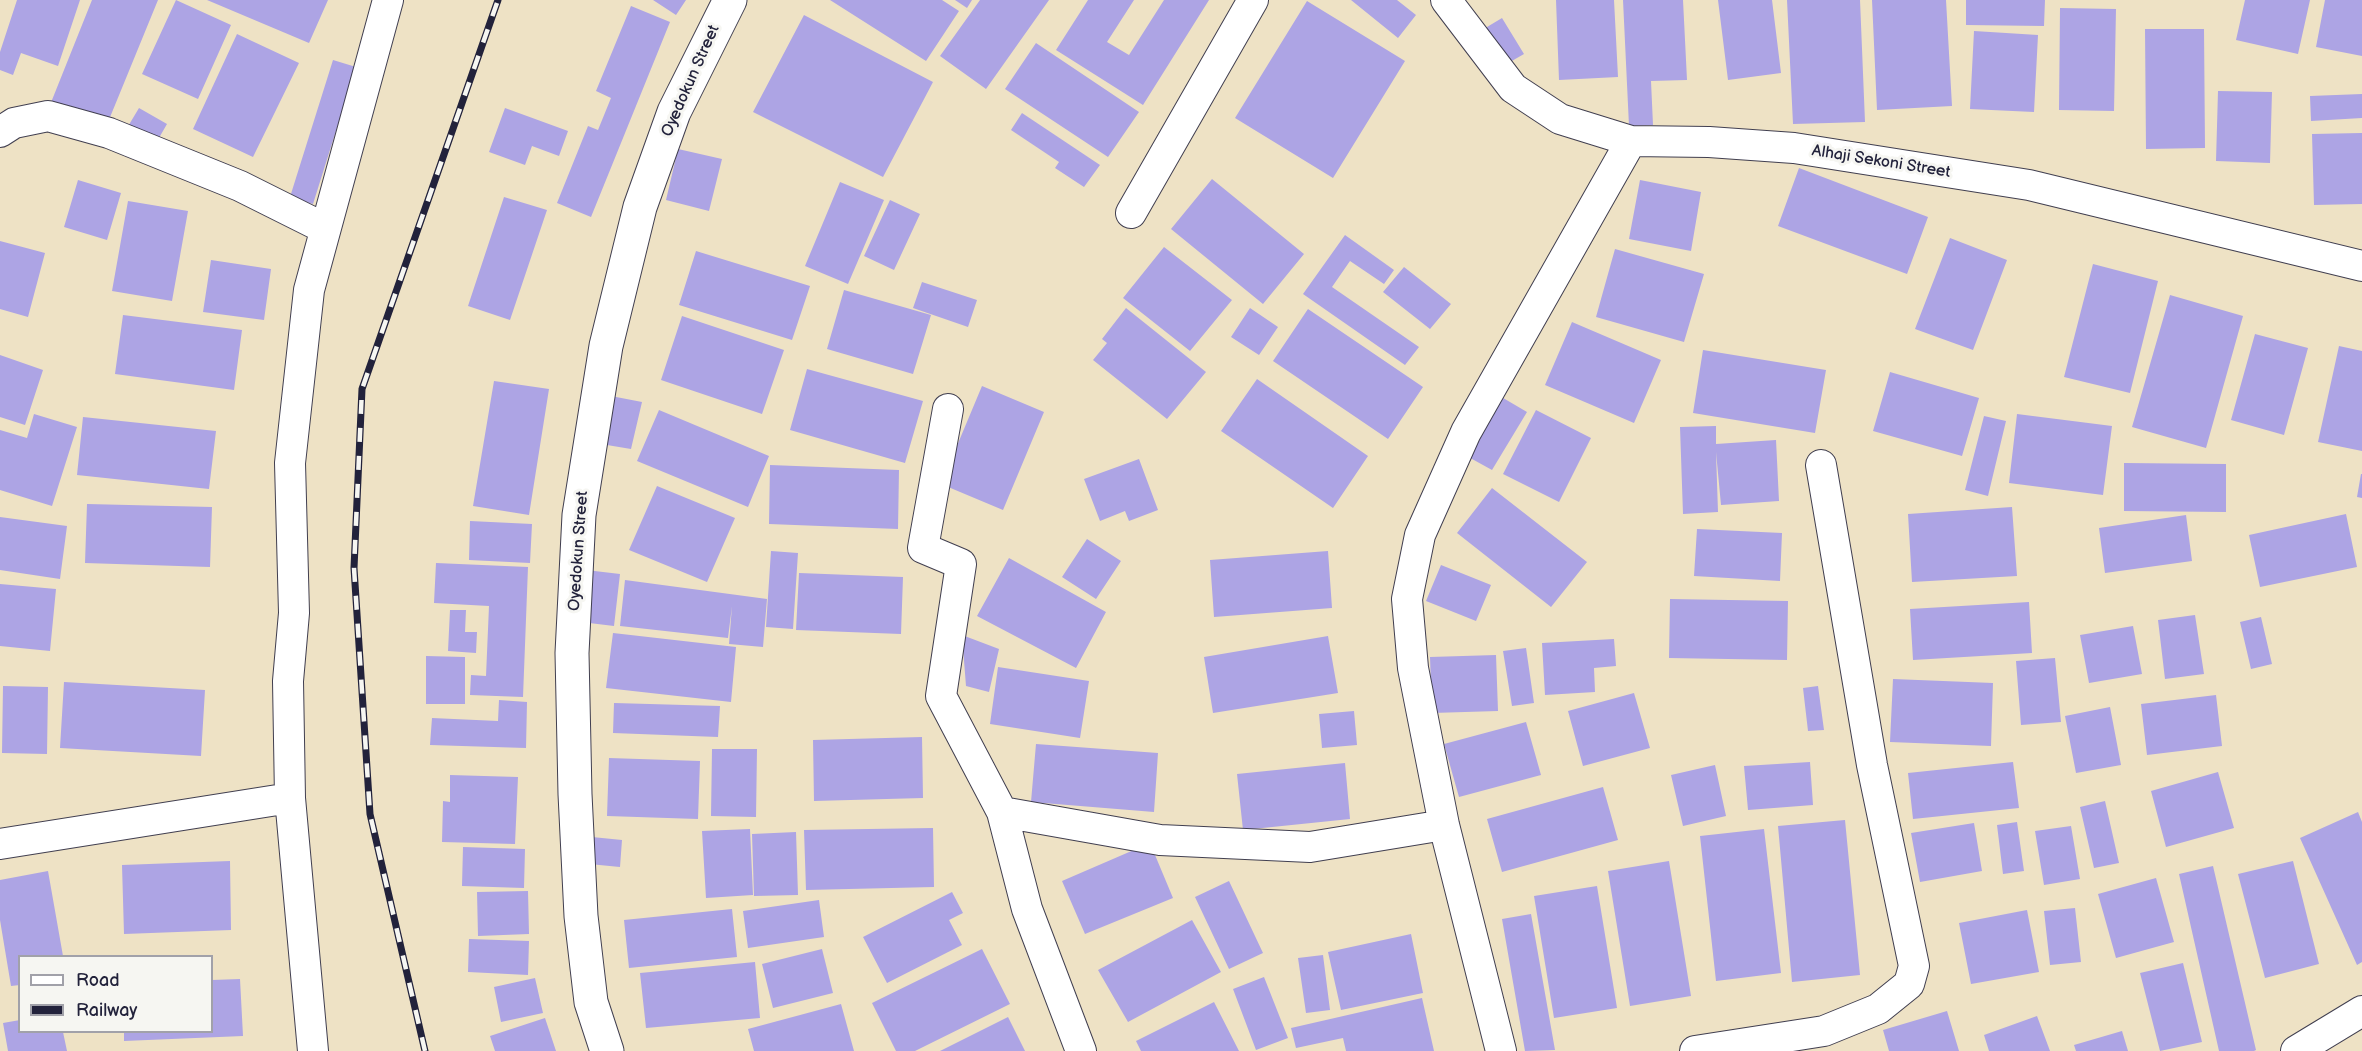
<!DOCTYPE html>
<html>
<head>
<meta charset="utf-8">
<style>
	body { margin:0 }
	#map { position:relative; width:2362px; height:1051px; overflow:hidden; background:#eee2c5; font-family:"Balsamiq Sans",sans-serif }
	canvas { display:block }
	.legend { position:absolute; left:18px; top:955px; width:195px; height:78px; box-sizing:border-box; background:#f6f6f2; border:2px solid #a1a1a9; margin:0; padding:8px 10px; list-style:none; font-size:18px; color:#22223b }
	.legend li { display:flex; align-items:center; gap:12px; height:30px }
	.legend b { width:30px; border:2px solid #a1a1a9 }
</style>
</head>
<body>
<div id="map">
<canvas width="2362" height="1051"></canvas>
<ul class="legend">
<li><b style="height:8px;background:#fff"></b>Road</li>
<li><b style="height:8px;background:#22223b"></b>Railway</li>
</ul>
</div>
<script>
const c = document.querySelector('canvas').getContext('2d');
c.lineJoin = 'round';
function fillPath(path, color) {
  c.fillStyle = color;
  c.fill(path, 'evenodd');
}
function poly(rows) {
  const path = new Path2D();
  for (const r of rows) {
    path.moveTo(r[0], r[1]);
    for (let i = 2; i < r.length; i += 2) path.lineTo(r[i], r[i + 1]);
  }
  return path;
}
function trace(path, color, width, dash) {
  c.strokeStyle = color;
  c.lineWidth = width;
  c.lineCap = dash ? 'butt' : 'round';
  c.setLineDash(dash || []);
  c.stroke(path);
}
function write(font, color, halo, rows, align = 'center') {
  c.font = font + ' "Balsamiq Sans",sans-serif';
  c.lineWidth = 6;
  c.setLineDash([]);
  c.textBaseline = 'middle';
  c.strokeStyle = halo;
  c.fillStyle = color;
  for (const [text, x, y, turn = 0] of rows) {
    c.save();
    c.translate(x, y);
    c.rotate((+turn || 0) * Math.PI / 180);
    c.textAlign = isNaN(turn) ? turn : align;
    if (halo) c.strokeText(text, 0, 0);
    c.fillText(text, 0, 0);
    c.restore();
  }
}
fillPath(poly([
	[17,0,80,0,58,66,21,53,13,75,0,70,0,52],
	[92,0,158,0,106,127,50,105],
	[176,0,231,25,198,99,142,74],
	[207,0,328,0,309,43],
	[653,0,686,0,676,15],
	[830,0,942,0,959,11,926,61],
	[955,0,972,0,967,8],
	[980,0,1049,0,986,89,940,56],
	[1088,0,1134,0,1107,42,1129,55,1164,0,1209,0,1143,105,1056,50],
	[1351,0,1397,0,1416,15,1398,38],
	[1556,0,1614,0,1618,77,1559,80],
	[1623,0,1683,0,1687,80,1651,81,1653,125,1629,126],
	[1718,0,1772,0,1781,73,1728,80],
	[1787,0,1860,0,1865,122,1793,124],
	[1872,0,1946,0,1952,106,1877,110],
	[1966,0,2045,0,2044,26,1966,25],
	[2245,0,2310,0,2298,54,2236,40],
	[2325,0,2362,0,2362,56,2316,47],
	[1307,1,1405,61,1333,178,1235,118],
	[631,6,670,22,591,217,557,203,588,126,598,130,611,98,596,91],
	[2060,8,2116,9,2114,111,2059,110],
	[804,15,933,82,883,177,753,112],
	[1502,18,1524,54,1503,66,1482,30],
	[2145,29,2204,29,2205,148,2146,149],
	[1974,31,2038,35,2034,112,1970,109],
	[237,34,299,63,253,157,193,129],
	[1036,43,1139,112,1108,157,1005,89],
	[333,60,356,67,313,204,290,197],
	[2218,91,2272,92,2270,163,2216,161],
	[2362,94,2362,118,2311,121,2310,96],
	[139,108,167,124,152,150,124,133],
	[505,108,568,131,559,156,532,146,525,165,489,152],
	[1022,113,1100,165,1084,187,1055,168,1059,162,1011,130],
	[2362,133,2362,204,2314,205,2312,134],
	[678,149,722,159,709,211,666,200],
	[1799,168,1928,217,1907,274,1778,226],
	[1212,179,1304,254,1263,304,1171,229],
	[78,180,121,193,107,240,64,227],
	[1640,180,1701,192,1691,251,1629,239],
	[840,182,884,200,848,284,805,266],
	[504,197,547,210,510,320,468,306],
	[890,200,920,214,894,270,864,256],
	[128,201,188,211,172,301,112,291],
	[1345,235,1394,270,1384,284,1350,261,1332,287,1419,347,1405,365,1303,294],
	[1950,238,2007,260,1973,350,1915,329],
	[0,241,45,253,28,317,0,309],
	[1164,247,1232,300,1190,351,1123,298],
	[1615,249,1704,274,1684,342,1596,317],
	[696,251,810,286,792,340,679,305],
	[211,260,271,269,264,320,203,312],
	[2093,264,2158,281,2130,393,2064,377],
	[1404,267,1451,304,1430,329,1383,292],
	[922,282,977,300,968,327,913,308],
	[844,290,931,315,913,374,827,349],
	[2170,295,2243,316,2206,448,2132,427],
	[1126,308,1206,372,1167,419,1093,360,1107,343,1102,339],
	[1250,308,1278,327,1259,355,1231,337],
	[1308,309,1423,387,1388,439,1273,361],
	[123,315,242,330,234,390,115,374],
	[682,316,784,350,762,414,661,380],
	[1572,322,1661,360,1634,423,1545,385],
	[2255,334,2308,348,2284,435,2231,420],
	[2339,346,2362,351,2362,451,2318,442],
	[1703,350,1826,370,1815,433,1693,413],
	[0,355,43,370,25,425,0,417],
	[807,369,923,401,905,463,790,430],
	[1890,372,1979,398,1962,456,1873,431],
	[1257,379,1368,456,1333,508,1221,431],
	[494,381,549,389,529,515,473,506],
	[982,386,1044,412,1003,510,941,484],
	[1498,395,1527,412,1492,470,1463,454],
	[611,396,642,402,631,449,601,444],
	[659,410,769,456,748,507,637,461],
	[1536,410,1591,438,1559,502,1503,474],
	[34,414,77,427,52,506,0,490,0,430,27,438],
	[2017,414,2112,426,2103,495,2009,483],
	[1984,416,2006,421,1988,496,1965,490],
	[83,417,216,431,209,489,77,475],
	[1716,426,1716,444,1776,440,1779,501,1721,505,1716,452,1718,512,1683,514,1680,427],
	[1139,459,1158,510,1129,521,1125,511,1100,521,1084,479],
	[2124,463,2226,464,2226,512,2124,511],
	[770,465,899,470,898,529,769,524],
	[2361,474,2362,474,2362,498,2357,497],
	[657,486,735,518,707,582,629,550],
	[1492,488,1587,562,1551,607,1457,533],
	[87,504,212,507,210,567,85,563],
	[2012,507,2017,576,1912,582,1908,514],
	[2346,514,2357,567,2260,587,2249,535],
	[2186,515,2192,561,2105,573,2099,528],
	[0,517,67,526,60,579,0,570],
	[470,521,532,524,530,563,469,560],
	[1697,529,1782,533,1780,581,1694,576],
	[1087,539,1121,561,1096,599,1062,577],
	[771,551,798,553,793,629,766,627],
	[1328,551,1332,608,1214,617,1210,560],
	[1009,558,1106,612,1076,668,977,616],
	[436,563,528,567,523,697,470,695,471,675,486,676,489,606,434,603],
	[1441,565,1491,585,1476,621,1426,601],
	[586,570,620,574,614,626,581,622],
	[799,573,903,577,901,634,796,630],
	[625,580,767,599,763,647,729,644,732,606,728,638,620,626],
	[0,584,56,589,50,651,0,646],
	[1670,599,1788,601,1787,660,1669,658],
	[2029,602,2032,653,1913,660,1910,609],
	[450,610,466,610,465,632,477,632,476,653,448,651],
	[2195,615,2204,674,2165,679,2158,620],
	[2261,617,2272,664,2251,669,2240,622],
	[2133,626,2142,674,2089,683,2080,635],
	[613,633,736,647,731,702,606,688],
	[962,635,999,649,989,692,966,686],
	[1328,636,1338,693,1213,713,1204,657],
	[1614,639,1616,666,1594,668,1595,692,1545,695,1542,643],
	[1526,648,1534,703,1512,706,1503,651],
	[1496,655,1498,711,1432,713,1430,657],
	[426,656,465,657,465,704,426,704],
	[2055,658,2061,722,2021,725,2016,661],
	[998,667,1089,681,1080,738,990,724],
	[1893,679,1993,683,1991,746,1890,742],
	[64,682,205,690,201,756,60,748],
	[3,686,48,687,47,754,2,753],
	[1818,686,1824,730,1808,731,1803,688],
	[1634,693,1650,748,1583,766,1568,711],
	[2216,695,2222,746,2147,755,2141,704],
	[499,700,527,702,526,748,430,745,432,718,498,721],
	[614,703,720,706,718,737,613,733],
	[2110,707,2121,765,2076,773,2065,716],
	[1354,711,1357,745,1322,748,1319,714],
	[1526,722,1541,775,1459,797,1444,744],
	[922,737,923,798,814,801,813,740],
	[1036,744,1158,753,1154,812,1031,802],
	[712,749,757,749,756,817,711,816],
	[609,758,700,761,698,819,607,816],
	[1810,762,1813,805,1748,810,1744,766],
	[2013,762,2019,808,1913,819,1908,773],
	[1345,763,1350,819,1243,830,1237,774],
	[1715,765,1726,816,1683,826,1671,775],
	[2218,772,2234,828,2166,847,2151,791],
	[450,775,518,777,515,844,442,842,443,801,450,802],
	[1603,787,1618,840,1502,872,1487,819],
	[2105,801,2119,863,2094,868,2080,807],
	[2358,812,2362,822,2362,962,2357,965,2300,838],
	[1845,820,1860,975,1792,982,1778,826],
	[2017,822,2024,871,2003,874,1997,825],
	[1974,823,1982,871,1920,882,1911,833],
	[2071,826,2080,879,2044,885,2035,831],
	[933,828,934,887,806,890,804,830],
	[750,829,753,895,706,898,702,831],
	[1764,829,1781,973,1716,981,1700,836],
	[796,832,798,895,754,896,752,834],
	[592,837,622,840,620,867,589,864],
	[1150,843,1173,898,1085,934,1062,881],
	[463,847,525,849,524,888,462,886],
	[230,861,231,930,124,934,122,865],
	[1669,861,1691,996,1630,1006,1608,871],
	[2293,861,2319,964,2265,978,2238,874],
	[2213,866,2256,1050,2254,1051,2219,1051,2179,874],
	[48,871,63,956,20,956,20,985,11,986,0,920,0,880],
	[2156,878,2174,942,2116,958,2098,894],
	[1229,881,1263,953,1229,969,1195,897],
	[1597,886,1617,1008,1554,1018,1534,896],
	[528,891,529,934,478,936,477,892],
	[952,892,963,913,949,920,962,945,887,983,863,937],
	[819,900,824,937,748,948,743,911],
	[2075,908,2081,962,2050,965,2044,911],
	[732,909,737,957,629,968,624,920],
	[2027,910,2039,972,1971,984,1959,923],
	[1531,914,1555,1050,1525,1051,1502,919],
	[1192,920,1221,972,1128,1022,1098,970],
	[1411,934,1423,993,1341,1010,1328,952],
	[469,939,529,941,528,975,468,972],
	[822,949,833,993,773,1008,762,964],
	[982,949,1010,1004,915,1051,896,1051,872,1003],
	[1323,955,1330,1010,1306,1013,1298,958],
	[755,962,760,1018,646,1028,640,973],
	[2183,963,2202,1042,2160,1051,2140,973],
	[1264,977,1288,1038,1256,1050,1233,989],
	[535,978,543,1013,501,1022,494,987],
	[240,979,243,1036,124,1041,124,1032,212,1032,212,980],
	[1422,998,1434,1051,1346,1051,1343,1038,1296,1048,1291,1028],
	[1214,1002,1239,1051,1141,1051,1136,1041],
	[841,1004,854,1051,754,1051,748,1029],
	[1947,1011,1959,1051,1889,1051,1883,1030],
	[2037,1016,2050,1051,1989,1051,1984,1035],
	[1008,1017,1025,1051,940,1051],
	[545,1018,556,1051,495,1051,490,1036],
	[20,1020,20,1032,63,1032,67,1051,8,1051,3,1023],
	[2122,1031,2128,1051,2076,1051,2074,1045]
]), '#ada4e4');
const street = poly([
	[1446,0,1513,88,1560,119,1631,141,1709,142,1794,148,2029,185,2362,266],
	[0,132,14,123,48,116,109,133,240,186,324,228],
	[1131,213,1253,0],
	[948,409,923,548,961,564,941,696,1002,812,1027,909,1081,1051],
	[1002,812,1160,840,1310,847,1444,825],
	[0,844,290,798],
	[313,1051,290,798,288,681,294,613,290,463,309,290,388,0],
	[1501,1051,1444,825,1413,668,1407,599,1420,535,1466,432,1631,141],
	[1695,1051,1824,1031,1878,1009,1909,984,1914,966,1872,765,1821,465],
	[2296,1051,2362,1011]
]);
const secondary = poly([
	[607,1051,591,1002,581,916,575,794,572,653,579,515,606,346,640,207,674,112,730,0]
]);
trace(street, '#413f50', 32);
trace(secondary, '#413f50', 35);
trace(street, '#fff', 30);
trace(secondary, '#fff', 33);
const rail = poly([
	[425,1051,370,814,354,568,362,389,498,0]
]);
trace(rail, '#22223b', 7);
trace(rail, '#f6f6f2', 4.5, [14]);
write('16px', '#22223b', '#f6f6f2', [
	["Oyedokun Street",691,81,-66],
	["Alhaji Sekoni Street",1881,162,9],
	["Oyedokun Street",579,551,-86]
]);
</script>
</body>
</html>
